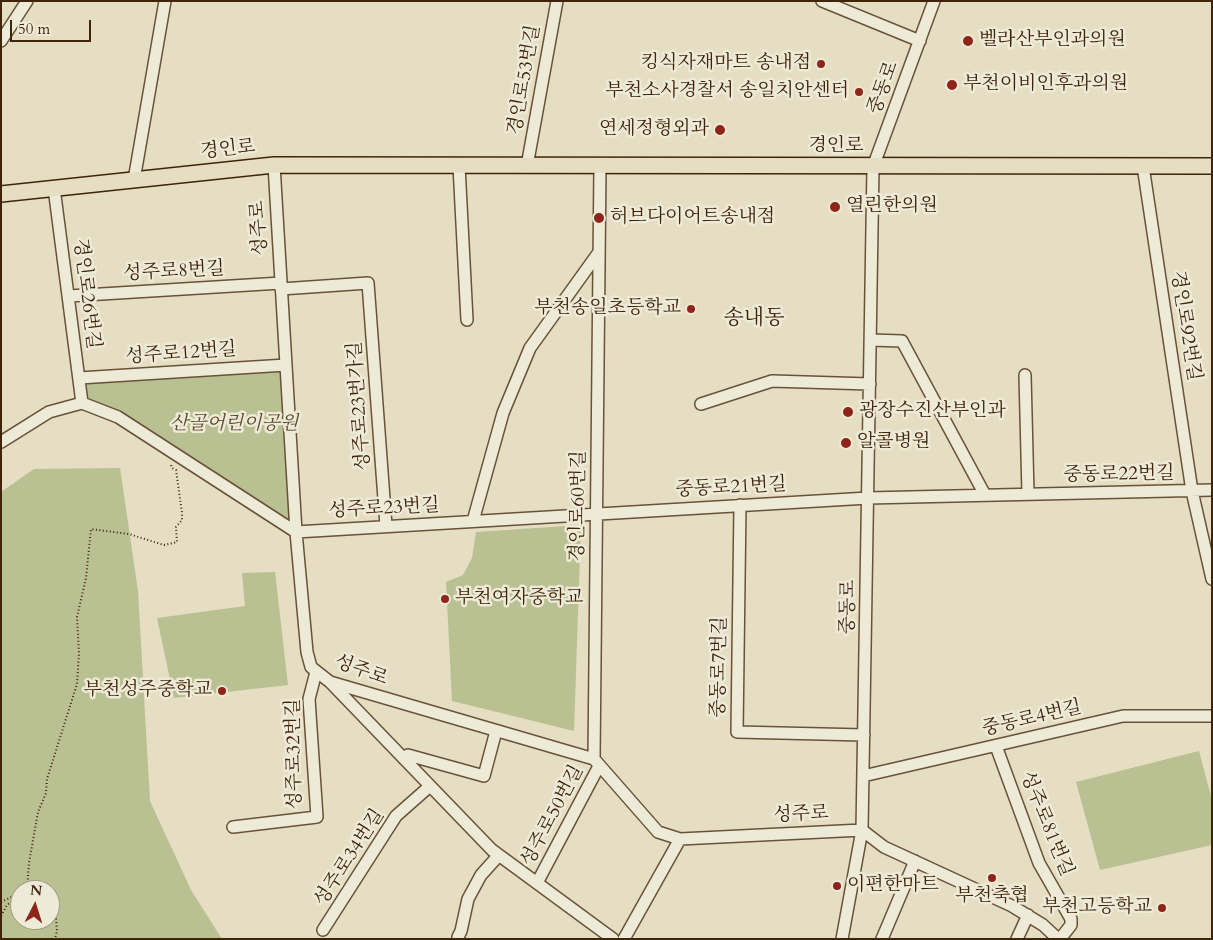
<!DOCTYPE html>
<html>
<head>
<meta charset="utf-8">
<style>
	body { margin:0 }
	#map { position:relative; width:1213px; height:940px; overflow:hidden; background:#e5dec3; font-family:Cardo,serif }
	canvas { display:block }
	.frame { position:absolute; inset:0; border:2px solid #40240a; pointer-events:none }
	.north { position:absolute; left:10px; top:880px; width:50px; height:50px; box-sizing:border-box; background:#eeead8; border:1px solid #a89b86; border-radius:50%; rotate:5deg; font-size:14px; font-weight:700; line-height:20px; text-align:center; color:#40240a }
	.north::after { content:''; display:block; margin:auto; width:18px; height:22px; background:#8f2418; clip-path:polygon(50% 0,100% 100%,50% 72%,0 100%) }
	.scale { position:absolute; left:10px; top:20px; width:81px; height:22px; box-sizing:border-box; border:2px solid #40240a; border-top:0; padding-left:6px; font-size:15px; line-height:18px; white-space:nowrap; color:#40240a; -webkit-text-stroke:4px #eeead8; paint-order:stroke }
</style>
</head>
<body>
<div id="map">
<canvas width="1213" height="940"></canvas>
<div class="frame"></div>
<div class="north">N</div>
<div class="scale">50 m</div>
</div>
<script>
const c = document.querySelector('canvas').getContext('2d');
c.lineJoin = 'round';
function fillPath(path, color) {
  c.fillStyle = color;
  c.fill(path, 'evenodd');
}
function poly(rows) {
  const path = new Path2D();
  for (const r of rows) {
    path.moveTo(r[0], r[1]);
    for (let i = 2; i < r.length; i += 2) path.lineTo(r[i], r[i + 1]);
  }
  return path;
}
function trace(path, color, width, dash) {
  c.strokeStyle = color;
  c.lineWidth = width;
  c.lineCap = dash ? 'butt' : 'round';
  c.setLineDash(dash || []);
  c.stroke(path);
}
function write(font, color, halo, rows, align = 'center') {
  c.font = font + ' Cardo,"Noto Serif KR",serif';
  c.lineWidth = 5;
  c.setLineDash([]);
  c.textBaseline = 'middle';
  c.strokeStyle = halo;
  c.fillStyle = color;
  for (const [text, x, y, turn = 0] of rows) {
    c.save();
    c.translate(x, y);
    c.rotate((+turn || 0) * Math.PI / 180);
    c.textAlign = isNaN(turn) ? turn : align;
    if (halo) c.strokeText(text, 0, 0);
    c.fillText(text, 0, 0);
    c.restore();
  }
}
fillPath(poly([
	[284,368,292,526,84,401,82,381],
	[120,468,138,591,150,801,191,890,222,939,1,939,1,492,34,469],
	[20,890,50,890,50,920,20,920],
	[581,525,574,731,452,701,446,582,463,575,472,558,476,532],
	[275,572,288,685,174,698,157,618,245,606,242,573],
	[1199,751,1212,800,1212,845,1100,870,1076,782]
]), '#b9c091');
const minor = poly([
	[822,1,920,41],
	[1,41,27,1],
	[274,165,296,532,307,652,311,667,330,682,594,759,658,832,680,839,862,830,884,847,1012,906,1043,925,1058,939],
	[459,166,467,320],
	[527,166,557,1],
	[1143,166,1192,491,1212,579],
	[134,180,165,1],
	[54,188,82,403],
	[281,289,368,283,386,526],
	[69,296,281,283],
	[871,340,902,341,985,495],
	[1025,375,1028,494],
	[79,378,286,365],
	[701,404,772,381,870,384],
	[1,442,49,412,82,403,118,417,296,532],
	[740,505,737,732,864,735],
	[473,521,503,413,530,348,599,252],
	[296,532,868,498,1212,490],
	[330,682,492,850,613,939],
	[996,746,1039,863,1071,919,1071,925,1060,939],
	[403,758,408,755,484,776,496,731],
	[594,759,600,166],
	[863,776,1123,716,1212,716],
	[233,827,317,817,309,699,316,672],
	[537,883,599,766],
	[323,930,396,816,430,786],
	[458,937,461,931,468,899,481,875,499,855],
	[624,939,680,839],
	[842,939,862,830,873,167,934,1],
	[882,939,915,861],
	[1017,939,1028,915]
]);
const major = poly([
	[1,194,274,165,1212,166]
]);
trace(minor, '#695238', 14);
trace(major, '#40240a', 18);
trace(poly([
	[27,890,29,863,38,812,46,793,47,779,77,684,79,653,77,617,86,578,91,529,129,534,164,545,177,542,176,527,182,520,182,513,176,470,172,468,171,465],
	[1,902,20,893],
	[50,906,56,919,57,931,55,939],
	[1,916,7,905,20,895]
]), '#40240a', 2, [1, 2.5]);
trace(minor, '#eeead8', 11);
trace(major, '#e5dec3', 15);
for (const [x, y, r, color] of [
	[968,41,6,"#8f2418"],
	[821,64,5,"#8f2418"],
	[952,85,6,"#8f2418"],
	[859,92,5,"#8f2418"],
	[720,130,6,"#8f2418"],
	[835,207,6,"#8f2418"],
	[599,218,6,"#8f2418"],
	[691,309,5,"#8f2418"],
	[848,412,6,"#8f2418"],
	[846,443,6,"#8f2418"],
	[445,599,5,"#8f2418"],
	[222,691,5,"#8f2418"],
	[992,878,5,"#8f2418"],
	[837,886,5,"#8f2418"],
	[1162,908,5,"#8f2418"]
]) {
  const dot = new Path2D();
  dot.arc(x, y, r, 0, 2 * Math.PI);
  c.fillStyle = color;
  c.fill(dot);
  trace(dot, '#eeead8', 2);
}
write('19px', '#40240a', '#eeead8', [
	["벨라산부인과의원",979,41],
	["킹식자재마트 송내점",811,64,"right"],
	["부천이비인후과의원",963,85],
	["부천소사경찰서 송일치안센터",849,92,"right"],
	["연세정형외과",709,130,"right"],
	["열린한의원",846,207],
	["허브다이어트송내점",610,218],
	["부천송일초등학교",681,309,"right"],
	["광장수진산부인과",859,412],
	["알콜병원",857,443],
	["부천여자중학교",455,599],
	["부천성주중학교",212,691,"right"],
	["이편한마트",847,886],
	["부천축협",992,897,"center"],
	["부천고등학교",1152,908,"right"]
], 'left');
write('19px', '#40240a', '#eeead8', [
	["경인로53번길",525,80,-80],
	["중동로",884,88,-70],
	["경인로",836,147],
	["경인로",228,150,-6],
	["성주로",260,228,-94],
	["성주로8번길",174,272,-3],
	["경인로26번길",86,294,83],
	["경인로92번길",1185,326,81],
	["성주로12번길",181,354,-4],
	["성주로23번가길",360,406,-94],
	["중동로22번길",1119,475,-1],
	["중동로21번길",731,488,-3],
	["경인로60번길",579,506,-89],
	["성주로23번길",384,509,-3],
	["중동로",849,607,-89],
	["중동로7번길",720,667,-89],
	["성주로",361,671,20],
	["중동로4번길",1032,719,-13],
	["성주로32번길",295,754,-91],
	["성주로",801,815,-3],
	["성주로50번길",553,816,-62],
	["성주로81번길",1046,824,68],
	["성주로34번길",350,858,-57]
]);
write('italic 19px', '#5e4b2c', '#eeead8', [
	["산골어린이공원",234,425]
]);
write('21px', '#40240a', '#eeead8', [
	["송내동",754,319]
]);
</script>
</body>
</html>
